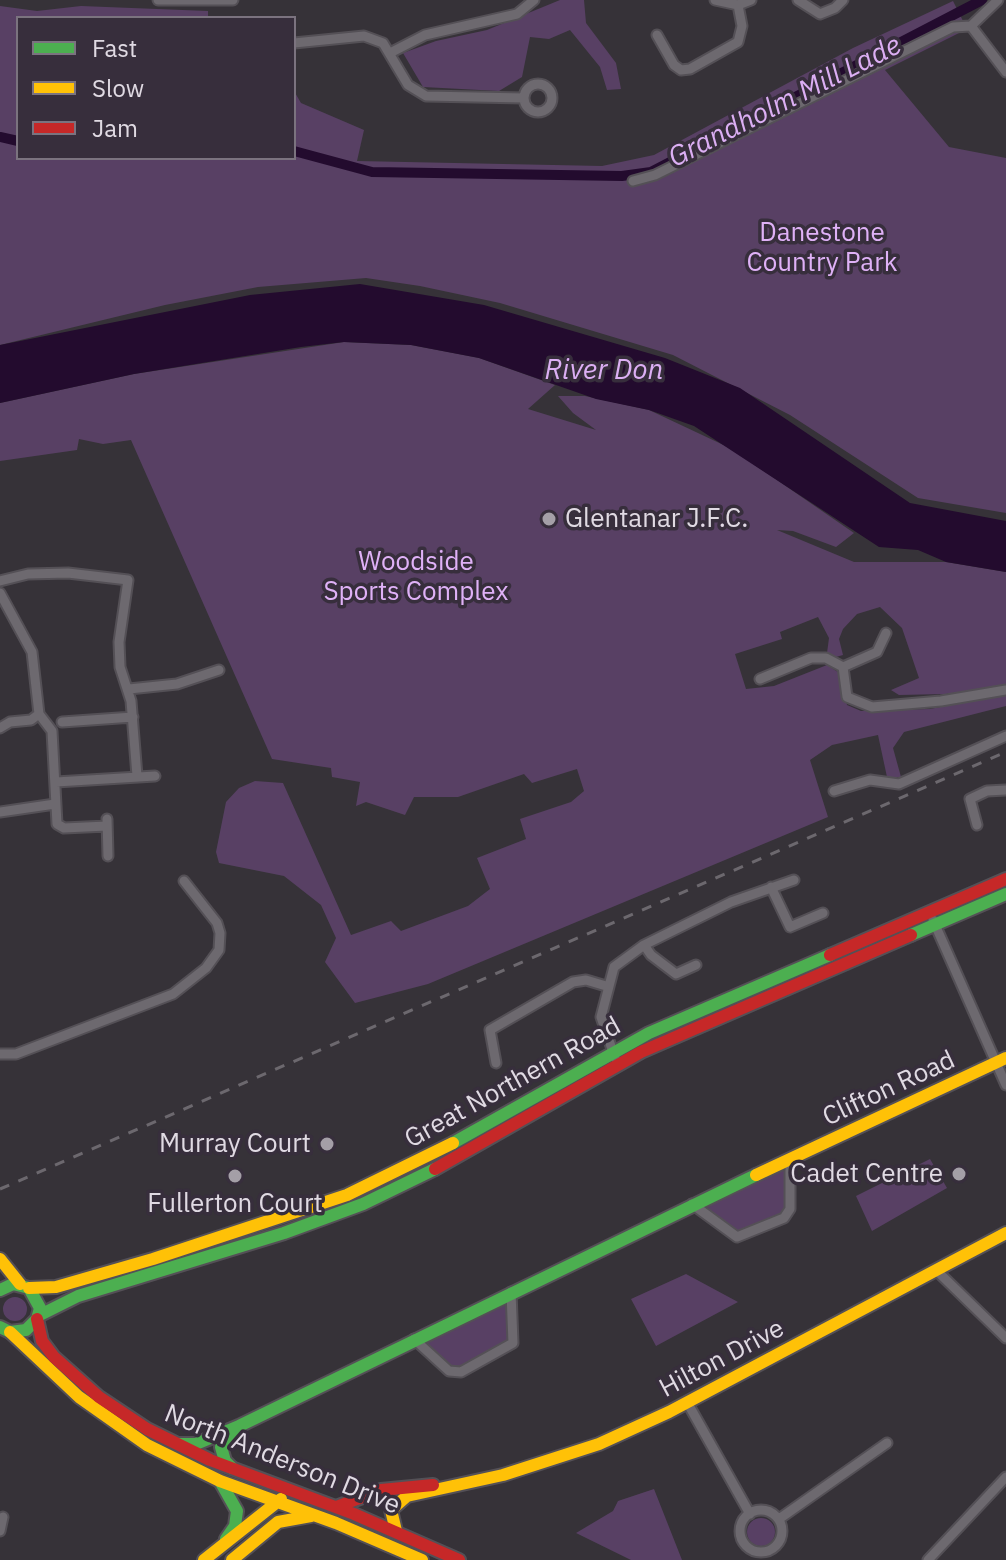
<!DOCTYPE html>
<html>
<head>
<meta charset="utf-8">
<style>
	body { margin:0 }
	#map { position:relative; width:1006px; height:1560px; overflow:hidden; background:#363238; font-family:"IBM Plex Sans",sans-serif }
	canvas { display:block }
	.legend { position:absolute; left:16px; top:16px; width:280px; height:144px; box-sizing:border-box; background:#372e3c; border:2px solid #7b737f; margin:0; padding:10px 14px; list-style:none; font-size:24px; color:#e0dae3 }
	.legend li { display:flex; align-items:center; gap:16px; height:40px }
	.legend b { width:40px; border:2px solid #7b737f }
</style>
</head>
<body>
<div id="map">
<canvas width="1006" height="1560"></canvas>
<ul class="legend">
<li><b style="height:10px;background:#4caf50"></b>Fast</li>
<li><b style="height:10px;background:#ffc107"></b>Slow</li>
<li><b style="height:10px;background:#c62828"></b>Jam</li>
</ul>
</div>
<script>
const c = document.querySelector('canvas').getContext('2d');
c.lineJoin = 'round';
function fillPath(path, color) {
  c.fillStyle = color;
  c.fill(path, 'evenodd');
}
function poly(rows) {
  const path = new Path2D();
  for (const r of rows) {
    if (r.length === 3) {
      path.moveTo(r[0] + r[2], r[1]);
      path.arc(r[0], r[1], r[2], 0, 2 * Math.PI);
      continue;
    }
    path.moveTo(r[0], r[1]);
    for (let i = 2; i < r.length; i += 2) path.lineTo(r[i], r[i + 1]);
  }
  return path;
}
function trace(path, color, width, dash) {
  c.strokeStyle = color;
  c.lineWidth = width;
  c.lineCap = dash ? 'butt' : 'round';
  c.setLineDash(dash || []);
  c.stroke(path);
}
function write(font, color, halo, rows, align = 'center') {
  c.font = font + ' "IBM Plex Sans",sans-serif';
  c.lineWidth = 7;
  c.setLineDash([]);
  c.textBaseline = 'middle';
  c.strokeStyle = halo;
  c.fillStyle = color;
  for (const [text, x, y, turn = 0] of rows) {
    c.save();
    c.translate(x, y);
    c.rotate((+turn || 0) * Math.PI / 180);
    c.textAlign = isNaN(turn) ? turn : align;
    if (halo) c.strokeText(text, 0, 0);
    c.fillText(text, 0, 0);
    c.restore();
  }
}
fillPath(poly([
	[560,0,584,0,586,23,616,63,621,89,607,90,600,67,570,30,549,39,530,37,522,77,499,91,423,87,403,53,436,41,487,30],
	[953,1,967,29,885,70,949,147,1006,158,1006,513,918,498,790,415,673,355,500,303,420,286,366,278,258,287,165,305,0,345,0,6,37,11,81,6,208,11,208,18,18,18,18,158,294,158,294,91,301,103,364,130,357,161,602,166,654,155,853,48],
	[344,342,411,345,479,358,555,385,528,409,596,430,573,413,558,396,585,396,649,410,732,449,854,533,836,547,793,531,777,530,854,562,946,562,1006,572,1006,685,946,694,899,695,891,690,919,678,902,628,880,607,857,614,843,629,839,639,843,655,836,657,827,653,829,638,818,617,780,632,782,639,735,654,746,689,774,686,827,665,841,674,847,705,861,711,930,709,1006,694,1006,706,904,732,893,748,901,777,887,777,878,735,832,745,810,760,828,817,428,984,355,1003,325,962,336,938,321,905,284,876,219,863,216,852,226,802,239,788,255,781,283,783,351,935,391,921,401,931,468,906,490,889,477,858,526,839,520,819,571,802,584,791,577,769,532,783,524,774,458,797,414,797,405,815,366,802,356,806,360,782,332,777,331,768,272,759,131,440,103,444,79,439,77,450,0,461,0,403,134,374],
	[790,1159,788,1215,744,1236,692,1204],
	[930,1159,947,1188,872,1231,856,1196],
	[686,1274,738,1302,656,1346,631,1299],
	[511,1292,514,1338,457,1374,414,1339],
	[15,1309,12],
	[654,1489,682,1560,631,1560,576,1533,613,1511,618,1501],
	[761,1532,14]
]), '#584064');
fillPath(poly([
	[360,284,484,305,665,358,740,388,910,503,1006,521,1006,572,946,562,918,550,879,547,694,426,649,410,596,399,479,358,411,345,344,342,301,347,134,374,0,403,0,345,250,295]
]), '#230b2e');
trace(poly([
	[0,137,18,141],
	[294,151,372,172,622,176,651,172,982,0]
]), '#230b2e', 10);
const street = poly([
	[158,0,233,0],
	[715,0,738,5,751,0],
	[798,0,820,14,835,8,843,0],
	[971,26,1006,72],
	[657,35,674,65,681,70,690,69,738,42,742,26,738,5],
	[294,43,364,36,383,43,408,85,426,96,524,98],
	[390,53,425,35,517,14,534,0],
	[538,98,14],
	[633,181,655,175,953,27,971,26,998,0],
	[0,581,28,574,68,573,128,580,119,642,120,667,131,701,137,776],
	[0,593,32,652,39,714,52,731,57,824,64,828,107,826],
	[843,667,877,652,886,633],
	[760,679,811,658,826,658,843,667,847,697,872,707,941,701,1006,690],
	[129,689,177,684,219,670],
	[62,722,133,717],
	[0,728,10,722,31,720,39,714],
	[56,782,155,776],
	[834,791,870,780,899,784,1006,736],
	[0,812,55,804],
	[107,819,108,856],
	[977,825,970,799,987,791,1006,790],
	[771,887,790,927,823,913],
	[933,920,1006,1085],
	[644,945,651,955,676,974,696,965],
	[0,1054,16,1054,173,994,206,968,219,950,220,933,217,923,184,881],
	[615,1058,601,1017,614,967,644,945,731,902,794,880],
	[496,1063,490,1030,573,982,586,980,606,986],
	[692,1204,737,1237,784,1218,790,1209,790,1159],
	[936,1270,1006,1338],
	[414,1339,449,1371,461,1372,513,1343,511,1292],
	[687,1402,750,1514],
	[761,1531,21],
	[779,1519,887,1443],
	[0,1531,3,1517],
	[928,1560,1006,1477]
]);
const fast = poly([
	[911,935,1006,894],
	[453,1143,649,1033,830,955],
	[0,1290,13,1284,29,1288,40,1308,37,1319,26,1330,10,1332,0,1327],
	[38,1316,78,1296,284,1233,363,1204,435,1169],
	[180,1444,196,1444,239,1426,756,1175],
	[232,1468,225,1461,221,1447,234,1431],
	[220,1481,237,1511,235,1526,226,1539]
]);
const slow = poly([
	[756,1175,1006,1058],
	[0,1259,20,1284],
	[29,1288,56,1287,153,1259,347,1195,453,1143],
	[10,1332,79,1397,147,1445,220,1481,336,1523,422,1560],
	[396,1531,391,1510,407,1496,503,1475,599,1444,669,1412,1006,1233],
	[204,1560,281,1499],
	[232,1560,278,1522,311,1516]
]);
const jam = poly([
	[830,955,1006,879],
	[435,1169,641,1052,911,935],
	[37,1319,42,1341,54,1357,99,1397,147,1429,210,1460,354,1514,459,1560],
	[336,1507,381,1490,433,1485]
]);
trace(street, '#545056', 13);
trace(fast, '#545056', 16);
trace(slow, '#545056', 16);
trace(jam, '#545056', 16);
trace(street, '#6d696f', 9);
trace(fast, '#4caf50', 12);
trace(slow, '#ffc107', 12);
trace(jam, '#c62828', 12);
trace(poly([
	[0,1189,1006,752]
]), '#6c686e', 3, [10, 10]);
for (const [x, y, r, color] of [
	[549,519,8,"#a49fa7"],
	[327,1144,8,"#a49fa7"],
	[959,1174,8,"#a49fa7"],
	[235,1176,8,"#a49fa7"]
]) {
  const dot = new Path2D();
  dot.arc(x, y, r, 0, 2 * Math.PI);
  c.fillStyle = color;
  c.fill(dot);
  trace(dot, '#372e3c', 3);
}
write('26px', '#dfb1f7', '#372e3c', [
	["Danestone",822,233],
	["Country Park",822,263],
	["Woodside",416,562],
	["Sports Complex",416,592]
]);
write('26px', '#e0dae3', '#372e3c', [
	["Glentanar J.F.C.",565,519,"left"],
	["Murray Court",311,1144],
	["Cadet Centre",943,1174],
	["Fullerton Court",235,1204,"center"]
], 'right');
write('26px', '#e0dae3', '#372e3c', [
	["Great Northern Road",513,1083,-29],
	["Clifton Road",889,1089,-25],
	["Hilton Drive",722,1359,-28],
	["North Anderson Drive",282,1460,22]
]);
write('italic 28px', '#dcaff4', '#372e3c', [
	["Grandholm Mill Lade",785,102,-27],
	["River Don",604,371]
]);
</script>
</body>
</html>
